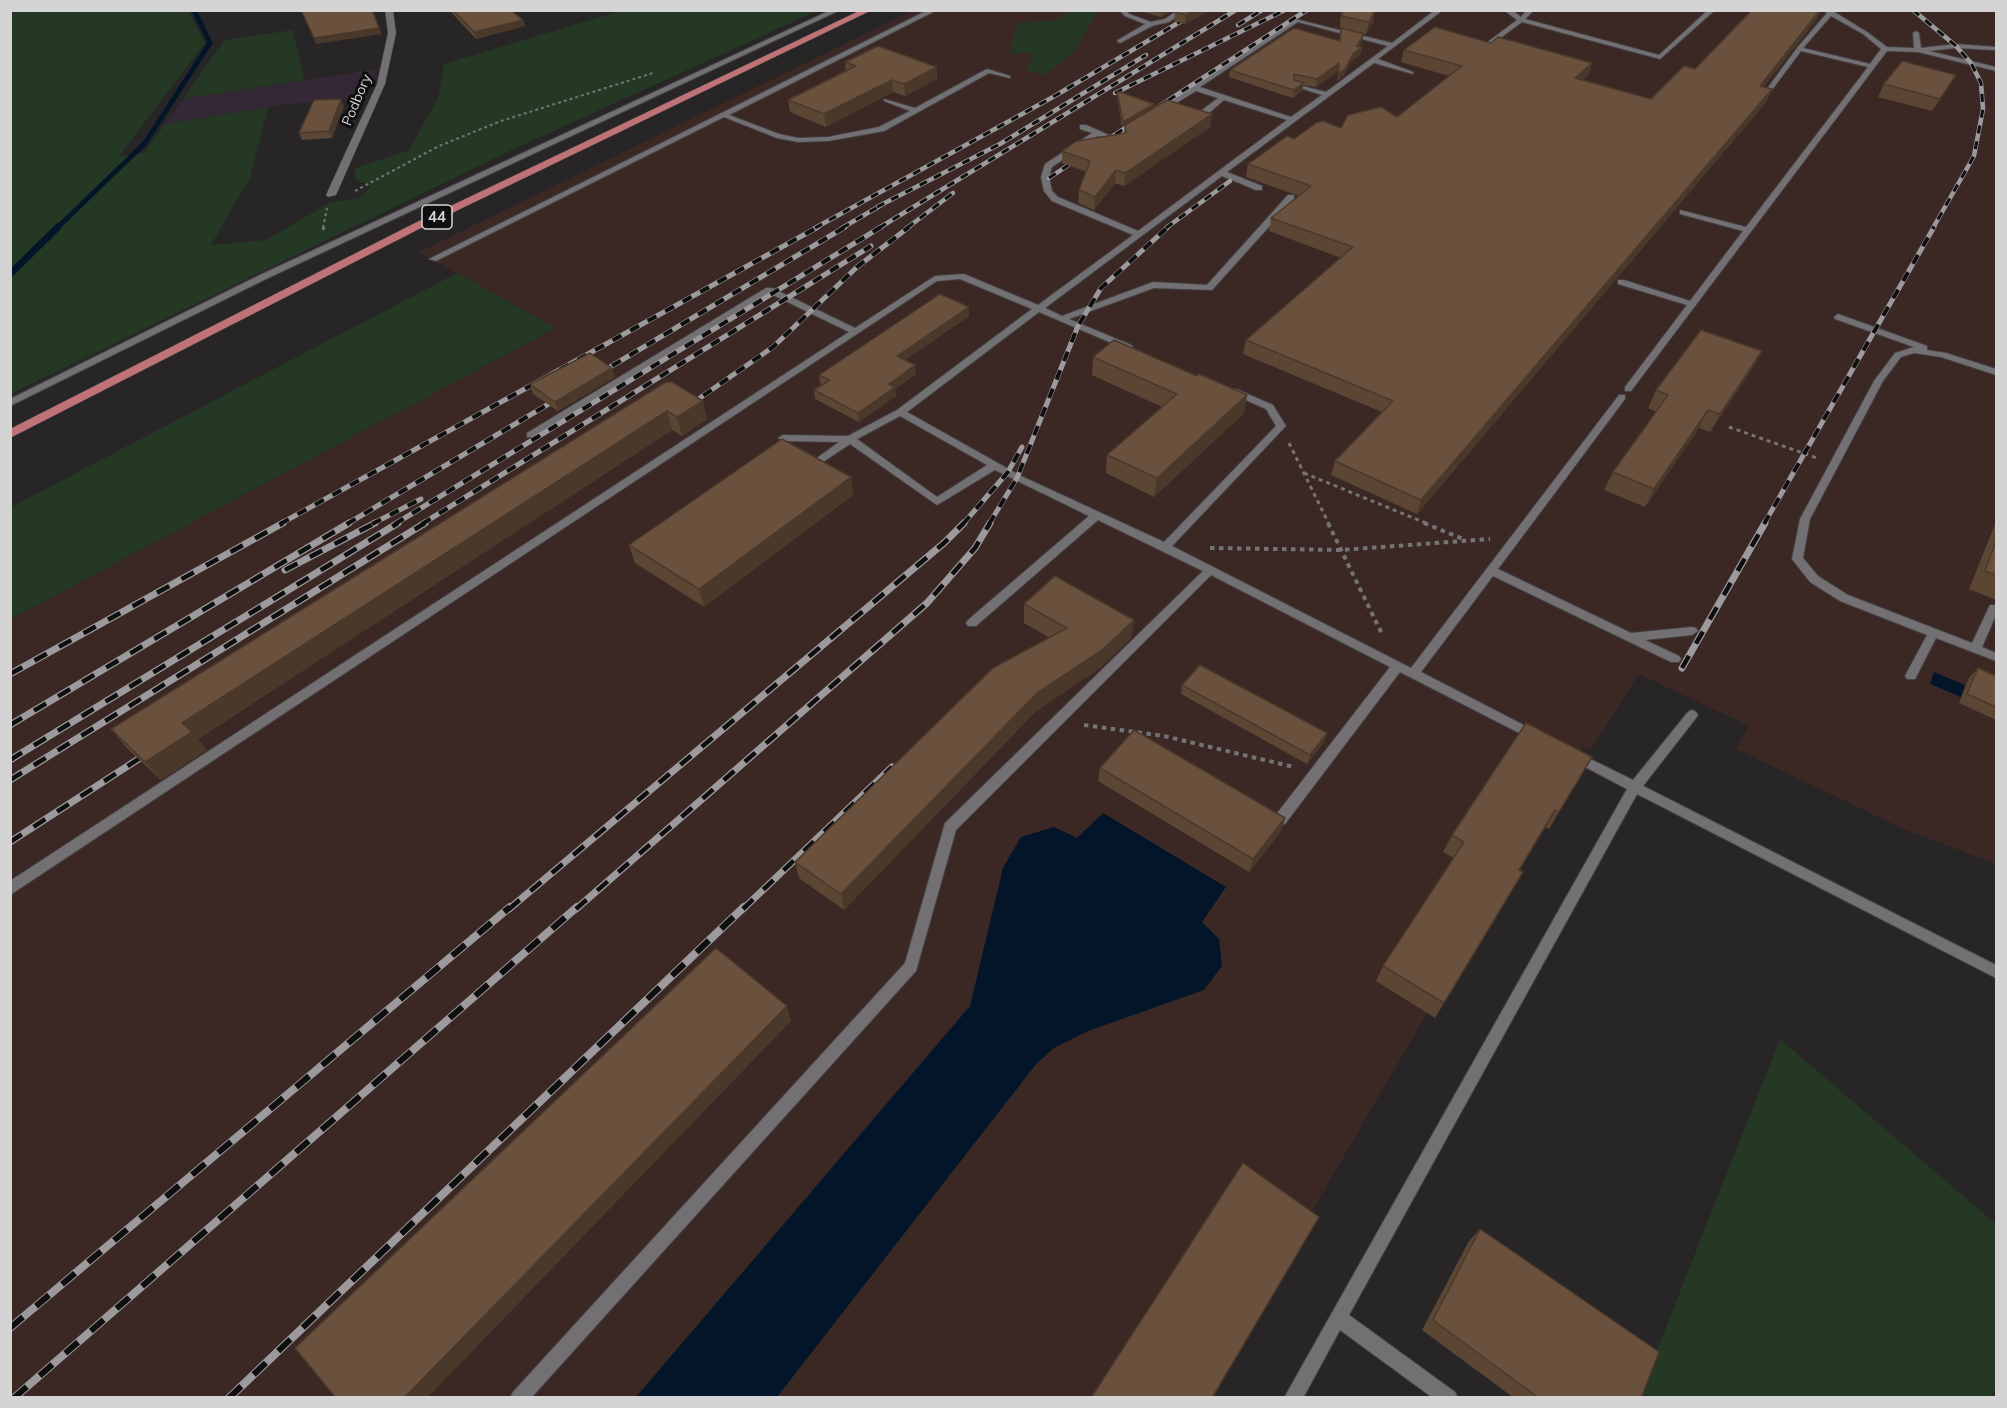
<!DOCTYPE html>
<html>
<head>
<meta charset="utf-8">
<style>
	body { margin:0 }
	#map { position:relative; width:2007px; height:1408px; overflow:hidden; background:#282527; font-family:Mulish,sans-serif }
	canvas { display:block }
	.frame { position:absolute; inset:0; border:12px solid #d5d4d5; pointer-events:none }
</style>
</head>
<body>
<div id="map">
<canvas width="2007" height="1408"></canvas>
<div class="frame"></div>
</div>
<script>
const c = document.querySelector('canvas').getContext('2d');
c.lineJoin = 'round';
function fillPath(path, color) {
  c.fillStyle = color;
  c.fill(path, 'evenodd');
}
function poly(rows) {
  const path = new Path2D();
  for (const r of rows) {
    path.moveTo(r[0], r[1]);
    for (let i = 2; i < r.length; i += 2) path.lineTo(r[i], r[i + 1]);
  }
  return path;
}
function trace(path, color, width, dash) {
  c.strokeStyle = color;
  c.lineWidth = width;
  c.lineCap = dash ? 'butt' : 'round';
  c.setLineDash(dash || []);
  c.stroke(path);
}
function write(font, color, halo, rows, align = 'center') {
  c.font = font + ' Mulish,sans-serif';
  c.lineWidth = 6;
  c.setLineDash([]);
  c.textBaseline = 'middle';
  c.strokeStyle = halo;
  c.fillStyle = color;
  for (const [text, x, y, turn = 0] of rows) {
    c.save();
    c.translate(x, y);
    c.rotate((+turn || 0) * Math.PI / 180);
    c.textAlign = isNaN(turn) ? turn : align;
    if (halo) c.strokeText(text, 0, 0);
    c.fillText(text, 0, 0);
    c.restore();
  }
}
fillPath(poly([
	[377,69,365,99,288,104,165,124,183,99]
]), '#352836');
fillPath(poly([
	[912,11,1996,11,1996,864,1904,829,1736,749,1749,726,1639,674,1590,751,1583,747,1576,757,1204,1397,11,1398,11,619,556,328,419,252]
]), '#3b2824');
fillPath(poly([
	[1071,10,1098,11,1073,53,1044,76,1026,69,1034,53,1010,53,1017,23,1057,20],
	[10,11,188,11,205,43,119,156,144,153,165,124,268,107,250,178,211,245,266,240,331,202,358,199,370,187,355,179,355,168,409,150,438,98,444,64,620,11,817,11,503,154,11,394],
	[293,30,304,80,183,99,224,40],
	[457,273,556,328,11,619,11,507],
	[1780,1039,1996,1224,1996,1389,1989,1397,1638,1398]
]), '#243824');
fillPath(poly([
	[1934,672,1965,685,1961,697,1930,684],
	[1103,813,1226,887,1202,922,1219,939,1222,966,1204,990,1088,1031,1054,1048,1037,1063,777,1397,636,1397,970,1006,1003,868,1021,837,1054,827,1077,838]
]), '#031528');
trace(poly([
	[57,228,145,143,210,43,194,10]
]), '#031528', 5);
trace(poly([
	[10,274,58,227]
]), '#031528', 7);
const service = poly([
	[831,10,840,10,268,278,10,406,10,399,262,274,831,10],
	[928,10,937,10,729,115,779,134,798,138,828,137,879,127,910,111,884,101,884,99,915,108,987,69,1010,76,1010,78,989,73,884,131,828,141,798,142,777,138,724,117,436,261,429,259,928,10],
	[1119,10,1126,10,1129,14,1151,22,1165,19,1178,10,1186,10,1169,22,1152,26,1120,43,1117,41,1118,40,1145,24,1125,16,1119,10],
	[1435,10,1443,10,1378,59,1413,72,1413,74,1374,63,1227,172,1262,186,1262,190,1256,190,1222,176,1045,308,1062,316,1153,282,1207,285,1288,195,1294,195,1294,199,1212,290,1154,288,1069,319,1131,345,1133,347,1128,350,1039,312,907,412,1021,476,1164,542,1276,426,1266,409,1230,393,1230,389,1236,389,1273,405,1286,426,1284,428,1172,546,1411,668,1619,395,1625,395,1625,399,1498,569,1631,633,1692,627,1696,628,1698,631,1692,635,1645,640,1679,656,1681,659,1679,662,1671,662,1493,576,1421,672,1539,733,1541,736,1539,739,1531,739,1400,672,1285,824,1280,825,1275,824,1274,820,1275,816,1390,667,1211,575,956,830,916,971,531,1398,510,1398,513,1392,905,963,945,823,1203,571,1098,520,976,626,968,626,966,623,968,620,1089,516,995,470,937,505,850,444,814,468,809,465,810,463,839,442,783,441,778,438,783,435,848,436,897,410,1032,309,960,279,937,281,10,895,10,881,849,332,769,293,533,437,527,437,527,433,766,288,772,288,855,328,935,276,964,274,1038,305,1133,235,1052,201,1044,191,1041,177,1045,164,1092,133,1080,129,1080,125,1086,125,1111,136,1135,121,1142,123,1115,141,1098,136,1052,167,1049,177,1052,191,1058,197,1138,231,1287,120,1224,100,1203,118,1197,118,1197,114,1218,98,1196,91,1163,111,1157,111,1157,107,1295,19,1392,43,1435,10],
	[1298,22,1388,46,1326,92,1294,84,1294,86,1322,95,1291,117,1200,87,1298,22],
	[900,416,987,465,937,497,857,439,900,416],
	[1504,10,1512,10,1521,17,1527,10,1534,10,1525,19,1659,55,1708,10,1715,10,1660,59,1522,22,1488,47,1473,44,1473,42,1475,41,1485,44,1517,20,1504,10],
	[1823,10,1831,10,1867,32,1887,47,1914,48,1913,33,1916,31,1919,33,1921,48,1956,44,1996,47,1996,49,1994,50,1956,48,1929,51,1996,67,1996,71,1918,52,1887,51,1631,391,1625,391,1625,387,1687,305,1618,284,1618,280,1624,280,1690,301,1743,231,1680,214,1680,210,1746,227,1868,67,1801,51,1765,99,1761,99,1761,97,1797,48,1827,13,1823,10],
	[1831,16,1863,34,1881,49,1870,64,1803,48,1831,16],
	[1838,314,1927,346,1927,350,1946,353,1996,369,1996,375,1941,357,1914,353,1901,357,1883,381,1810,519,1803,558,1818,576,1848,595,1972,643,1990,605,1996,605,1996,615,1982,647,1996,653,1996,661,1936,638,1915,679,1907,679,1905,676,1927,635,1840,601,1810,582,1792,559,1800,519,1874,381,1895,353,1914,347,1835,319,1834,317,1838,314],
	[1692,710,1696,712,1698,715,1696,718,1643,786,1996,965,1996,978,1637,794,1349,1315,1455,1392,1458,1398,1433,1398,1340,1330,1303,1398,1284,1398,1627,789,1570,759,1568,756,1570,753,1578,753,1633,780,1688,712,1692,710]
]);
const minor = poly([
	[385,10,393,10,396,33,385,84,336,195,328,197,326,195,377,84,388,33,385,10]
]);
const primary = poly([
	[861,10,872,10,423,227,10,438,10,429,415,223,861,10]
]);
trace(service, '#434143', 2);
trace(minor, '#434143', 1);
trace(primary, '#434143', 1);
trace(poly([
	[355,191,439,146,501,121,653,73],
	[323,228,327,208]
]), '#757375', 2, [3, 3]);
trace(poly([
	[323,230,324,227],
	[1729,427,1817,458],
	[1289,443,1329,524],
	[1304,473,1428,524]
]), '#757375', 3, [4, 4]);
trace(poly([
	[1328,523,1383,636],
	[1424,523,1463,539],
	[1210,548,1341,550,1490,539],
	[1084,725,1164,736,1294,767]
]), '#757375', 4, [4.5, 4.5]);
fillPath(service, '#737073');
fillPath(minor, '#737073');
fillPath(primary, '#bf7376');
const railFar3 = poly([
	[1913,10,1956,46,1971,63,1981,83,1983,109,1974,156,1933,228],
	[1238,25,1262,10],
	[1115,93,1285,10],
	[1155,109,1307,10],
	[1102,143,1138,120],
	[1049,178,1082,156],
	[877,207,1000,144,1146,55],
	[815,228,1053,97,1200,10],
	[842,228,883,204],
	[879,228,1236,10],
	[907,228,953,193],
	[1166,228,1230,181]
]);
const railFar2 = poly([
	[595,376,845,227],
	[687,407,773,347,857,267,909,227],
	[280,524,818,227],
	[347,524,562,396],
	[372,524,421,499],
	[395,524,881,227],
	[422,524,871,246],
	[963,524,1008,472,1022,447],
	[989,524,1017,478,1078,326,1101,288,1168,227],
	[1764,524,1934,227]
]);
const railFar1 = poly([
	[285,570,375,523],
	[1682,668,1765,523],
	[10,674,283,523],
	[10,725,349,523],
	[10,760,398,523],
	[10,780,425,523],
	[10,842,154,749],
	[509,909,944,543,964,523],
	[576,909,927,603,975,548,990,523],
	[743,909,892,767]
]);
const rail = poly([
	[10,1328,510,907],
	[14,1398,577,907],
	[229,1398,744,907]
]);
trace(railFar3, '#9c9a9c', 4.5);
trace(railFar2, '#9c9a9c', 5);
trace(railFar1, '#9c9a9c', 7);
trace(rail, '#9c9a9c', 8);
trace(railFar3, '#100f10', 3, [8]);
trace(railFar2, '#100f10', 4, [10]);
trace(railFar1, '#100f10', 4.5, [14]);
trace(rail, '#100f10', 6, [17]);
fillPath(poly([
	[449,10,510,10,523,20,525,26,476,39],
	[1137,10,1173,10,1161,17],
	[1210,10,1185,24,1174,21,1175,12],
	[1342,10,1373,22,1366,34,1352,31,1362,41,1359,47,1362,47,1360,55,1351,61,1343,76,1337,81,1338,71,1316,87,1303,85,1302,91,1293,98,1229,77,1230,70,1339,41,1341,28,1340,28,1340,21],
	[1752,10,1821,10,1816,20,1763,87,1766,102,1417,514,1331,475,1335,461,1382,412,1243,354,1246,340,1341,258,1269,231,1271,218,1299,196,1246,177,1248,164,1294,139,1341,128,1397,117,1449,76,1401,62,1404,50,1491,43,1592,63,1588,75,1582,80,1651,99,1695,69],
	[845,62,937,67,937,79,905,96,893,92,826,127,790,112,788,100,846,71],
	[1884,84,1949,87,1932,111,1878,97],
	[1117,91,1154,104,1154,108,1122,127,1117,96],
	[344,106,332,138,302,140,299,133],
	[1212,114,1210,127,1124,186,1115,183,1094,210,1078,203,1079,190,1086,172,1062,163,1062,151,1124,133,1125,125],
	[969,307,969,316,905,360,916,374,895,389,896,396,859,422,815,399,814,390,823,385,820,383,819,375],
	[1762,351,1752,369,1710,432,1699,428,1645,507,1604,490,1613,472,1657,412,1648,408,1656,390],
	[1093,357,1197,376,1247,395,1244,413,1154,497,1106,473,1107,455,1162,407,1092,375],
	[615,377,558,411,533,394,530,384],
	[666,382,707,419,682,436,672,430,198,739,206,750,161,780,126,747,111,729],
	[851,477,853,495,704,607,635,563,629,545],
	[1996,522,1996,600,1969,589],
	[1024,604,1134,620,1131,638,1100,668,1036,711,844,910,799,878,795,862,1050,638,1024,623],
	[1978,668,1996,676,1996,720,1959,703,1969,678],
	[1182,685,1327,733,1324,742,1307,764,1181,694],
	[1592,757,1549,829,1545,827,1519,870,1523,872,1435,1018,1376,981,1383,966,1454,858,1443,852,1452,835],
	[1100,768,1285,818,1281,831,1249,872,1098,781],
	[1480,1229,1641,1398,1514,1398,1422,1330,1469,1241]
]), '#5b4634');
fillPath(poly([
	[1162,10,1173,10,1161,17],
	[1195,10,1210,10,1185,24,1186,15],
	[1375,10,1373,22,1366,34,1369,22],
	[1820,10,1821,10,1816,20,1754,99,1760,86],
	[523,20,525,26,476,39,474,32],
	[379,28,382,34,316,44,314,38],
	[1364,34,1362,41,1357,51,1362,47,1360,55,1351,61,1343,76,1337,81,1339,73,1353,54],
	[1339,63,1338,71,1316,87,1317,79],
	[1592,63,1588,75,1571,91,1575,78],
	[937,67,937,79,905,96,904,84],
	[1956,75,1949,87,1932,111],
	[892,80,893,92,826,127,824,114],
	[1304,83,1302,91,1293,98,1294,90],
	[1772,89,1766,102,1417,514,1421,500],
	[341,99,344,106,332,138,329,131],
	[1154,104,1154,108,1122,127,1123,122],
	[1212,114,1210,127,1124,186,1125,173],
	[1116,170,1115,183,1094,210,1095,197],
	[969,307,969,316,898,365,897,356],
	[1762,351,1752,369,1710,432,1720,414],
	[915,365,916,374,895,389,896,396,859,422,858,413,889,384],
	[612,368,615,377,558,411,555,402],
	[1247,395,1244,413,1154,497,1157,478],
	[703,401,707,419,682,436,677,417],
	[1708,410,1699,428,1645,507,1654,489],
	[667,411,672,430,198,739,206,750,161,780,145,762,182,723],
	[851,477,853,495,704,607,699,589],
	[1134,620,1131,638,1100,668,1036,711,844,910,841,894,1037,693],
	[1327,733,1324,742,1307,764,1310,755],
	[1285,818,1281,831,1249,872,1253,859],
	[787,1006,791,1021,427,1398,404,1398]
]), '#4a392b');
const building = poly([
	[301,10,372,10,379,28,314,38,301,10],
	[453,10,510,10,523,20,474,32,453,10],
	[1177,10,1195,10,1186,15,1175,12,1177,10],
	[1342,10,1375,10,1369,22,1342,16,1342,10],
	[1752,10,1820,10,1760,86,1772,89,1421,500,1335,461,1393,401,1246,340,1353,247,1271,218,1311,186,1248,164,1287,136,1294,139,1316,123,1323,121,1341,128,1348,115,1381,107,1397,117,1462,66,1404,50,1435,27,1491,43,1498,37,1592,63,1575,78,1651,99,1684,66,1695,69,1752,10],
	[1294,28,1340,41,1341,28,1364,34,1357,46,1362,47,1353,54,1345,69,1339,73,1339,63,1317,79,1294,74,1294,80,1304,83,1294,90,1230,70,1294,28],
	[878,46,937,67,904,84,892,80,824,114,788,100,856,66,845,62,878,46],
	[1902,61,1956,75,1940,99,1884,84,1902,61],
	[1117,91,1154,104,1123,122,1117,91],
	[341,99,329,131,299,133,314,100,341,99],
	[1167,100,1212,114,1125,173,1116,170,1095,197,1079,190,1090,161,1062,151,1077,141,1126,133,1125,125,1167,100],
	[940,294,969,307,897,356,915,365,889,384,895,387,858,413,814,390,830,380,819,375,940,294],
	[1701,330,1762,351,1720,414,1708,410,1654,489,1613,472,1668,395,1656,390,1701,330],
	[1114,340,1197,376,1199,374,1247,395,1157,478,1107,455,1177,394,1093,357,1114,340],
	[590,353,612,368,555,402,530,384,590,353],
	[666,382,672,382,703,401,677,417,667,411,182,723,192,732,145,762,111,729,666,382],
	[782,439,851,477,699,589,629,545,782,439],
	[1996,541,1996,575,1985,571,1996,541],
	[1055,576,1134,620,1102,650,1037,693,841,894,795,862,993,668,1067,628,1024,604,1055,576],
	[1200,665,1327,733,1310,755,1182,685,1200,665],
	[1978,668,1996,676,1996,707,1967,694,1978,668],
	[1526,723,1592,757,1559,812,1555,810,1519,870,1523,872,1444,1003,1383,966,1464,842,1452,835,1526,723],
	[1134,730,1285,818,1253,859,1100,768,1134,730],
	[716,948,787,1006,404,1398,336,1398,295,1348,716,948],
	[1243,1163,1319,1217,1212,1398,1091,1398,1243,1163],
	[1480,1229,1659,1352,1641,1398,1539,1398,1433,1320,1480,1229]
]);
fillPath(building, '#6a513d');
trace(building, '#4a392b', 1.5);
write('14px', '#d5d4d5', '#100f10', [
	["Podbory",357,100,-67]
]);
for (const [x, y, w] of [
	[437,217,30]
]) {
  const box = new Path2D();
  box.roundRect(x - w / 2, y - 12, w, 24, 4.5);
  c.fillStyle = '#100f10';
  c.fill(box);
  trace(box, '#d5d4d5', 1.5);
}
write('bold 15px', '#d5d4d5', null, [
	["44",437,217]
]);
</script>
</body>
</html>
